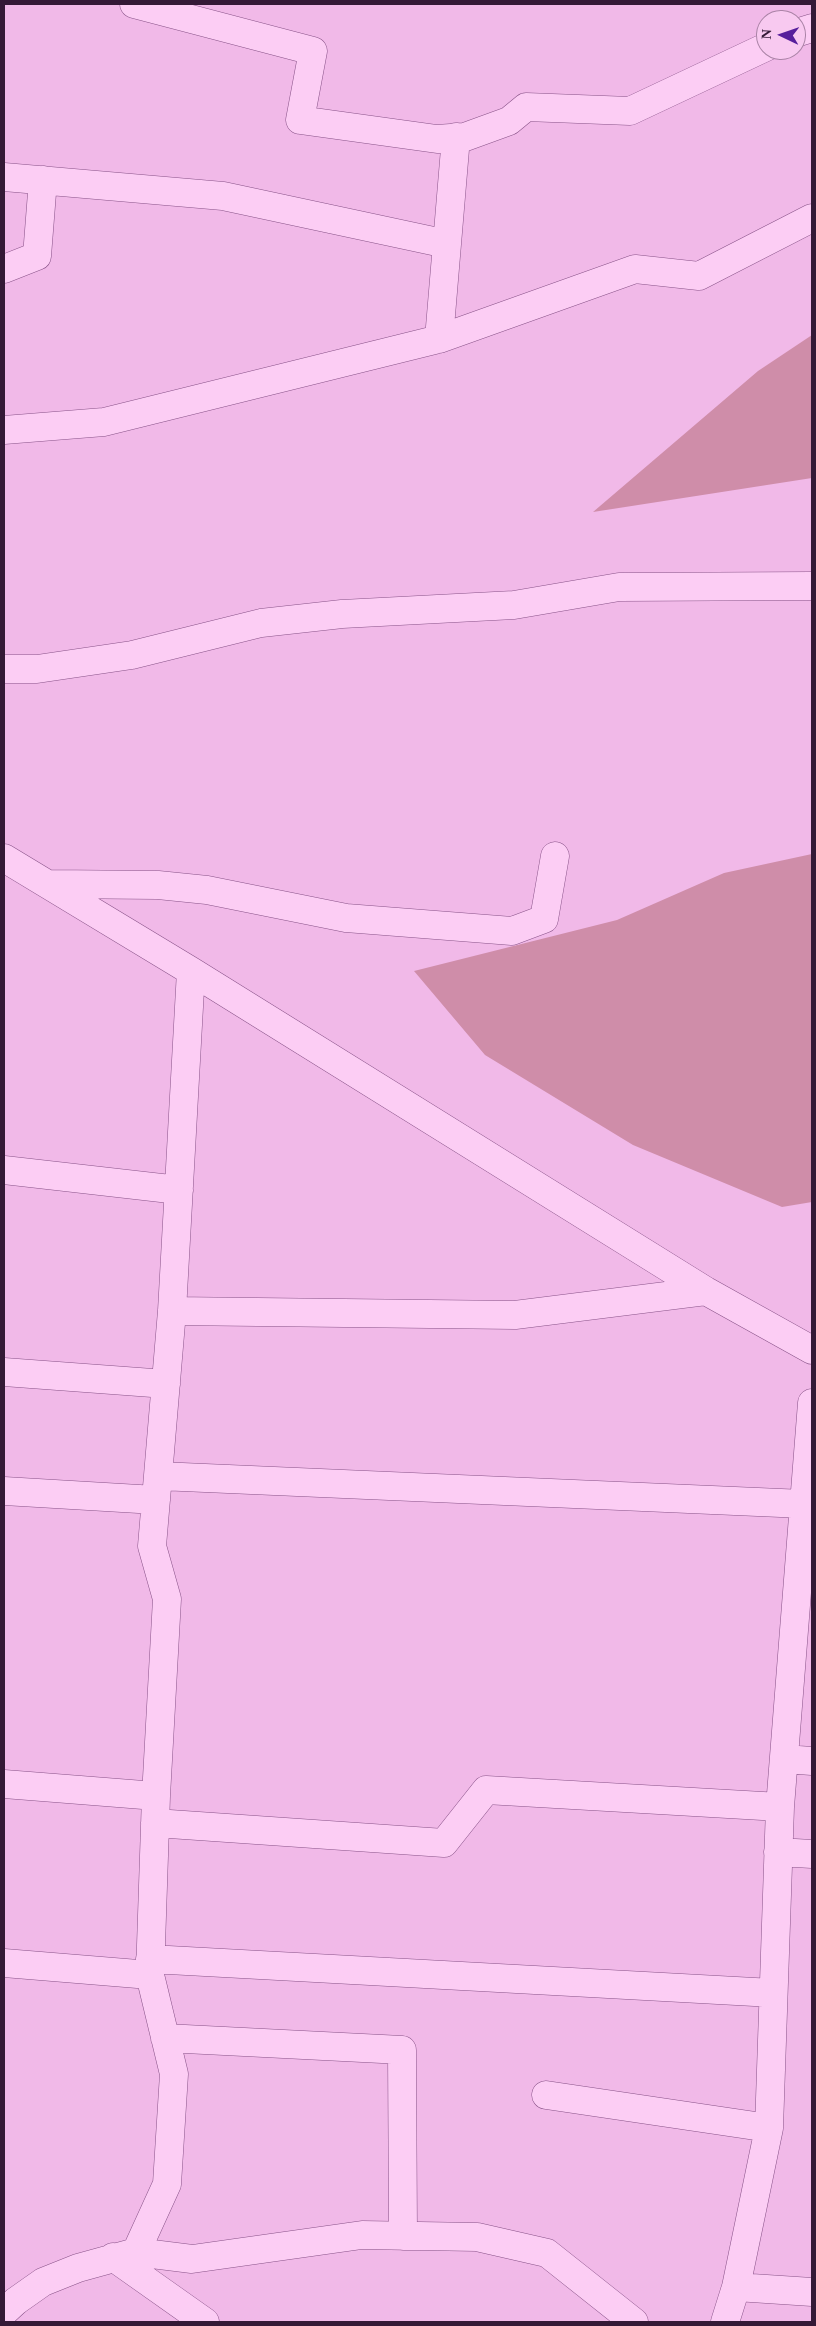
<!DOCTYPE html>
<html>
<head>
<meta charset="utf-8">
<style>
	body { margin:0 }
	#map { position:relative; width:816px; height:2326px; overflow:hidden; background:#f1b9e8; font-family:Georgia,serif }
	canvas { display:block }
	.frame { position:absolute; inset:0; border:5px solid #341936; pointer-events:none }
	.north { position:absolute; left:756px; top:10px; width:50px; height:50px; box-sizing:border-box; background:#f8c9f0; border:1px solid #aa83a6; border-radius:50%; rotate:273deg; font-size:14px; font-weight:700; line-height:20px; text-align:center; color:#341936 }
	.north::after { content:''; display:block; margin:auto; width:18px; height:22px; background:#571e9c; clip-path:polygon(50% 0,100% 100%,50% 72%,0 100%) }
</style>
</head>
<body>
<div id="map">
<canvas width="816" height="2326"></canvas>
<div class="frame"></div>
<div class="north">N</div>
</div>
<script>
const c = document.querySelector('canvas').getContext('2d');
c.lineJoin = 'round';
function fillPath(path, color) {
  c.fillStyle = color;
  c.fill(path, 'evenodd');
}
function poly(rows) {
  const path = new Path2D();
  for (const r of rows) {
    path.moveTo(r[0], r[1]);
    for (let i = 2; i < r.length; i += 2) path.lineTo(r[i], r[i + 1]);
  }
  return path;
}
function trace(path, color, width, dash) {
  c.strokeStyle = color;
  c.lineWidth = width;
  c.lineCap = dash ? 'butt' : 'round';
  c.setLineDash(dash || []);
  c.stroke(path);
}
fillPath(poly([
	[812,335,812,478,593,512,758,371],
	[812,854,812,1202,782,1207,633,1145,485,1055,414,971,617,920,724,873]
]), '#cf8da9');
const minor = poly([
	[134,4,313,51,300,120,437,139,465,137,509,121,526,107,630,111,766,47],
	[796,33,812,28],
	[4,177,223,196,447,244],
	[4,269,37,256,43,180],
	[439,339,456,137],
	[4,430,104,422,439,339,635,269,699,276,812,218],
	[4,669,37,669,132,655,261,623,342,614,514,605,619,587,812,586],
	[4,858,191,971,706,1291,812,1350],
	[48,884,158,885,207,890,346,918,512,931,544,919,555,856],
	[4,1170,179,1190],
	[172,1311,515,1315,706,1291],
	[4,1372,166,1384],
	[159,1476,804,1504],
	[4,1491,156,1500],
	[784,1759,812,1761],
	[4,1784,156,1796],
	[155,1823,444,1843,486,1790,780,1807],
	[778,1852,812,1854],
	[150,1959,773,1993],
	[4,1963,150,1975],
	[165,2038,402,2050,403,2236],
	[546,2095,769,2128],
	[136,2252,167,2184,174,2074,150,1975,156,1796,167,1599,152,1546,172,1311,191,971],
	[113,2257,205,2322],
	[736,2287,812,2292],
	[4,2312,16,2301,43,2282,78,2268,136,2252,192,2259,362,2235,477,2237,547,2253,634,2322],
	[725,2322,736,2287,769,2128,780,1807,812,1403]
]);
trace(minor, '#885388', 29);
trace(minor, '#fccdf4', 28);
</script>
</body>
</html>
